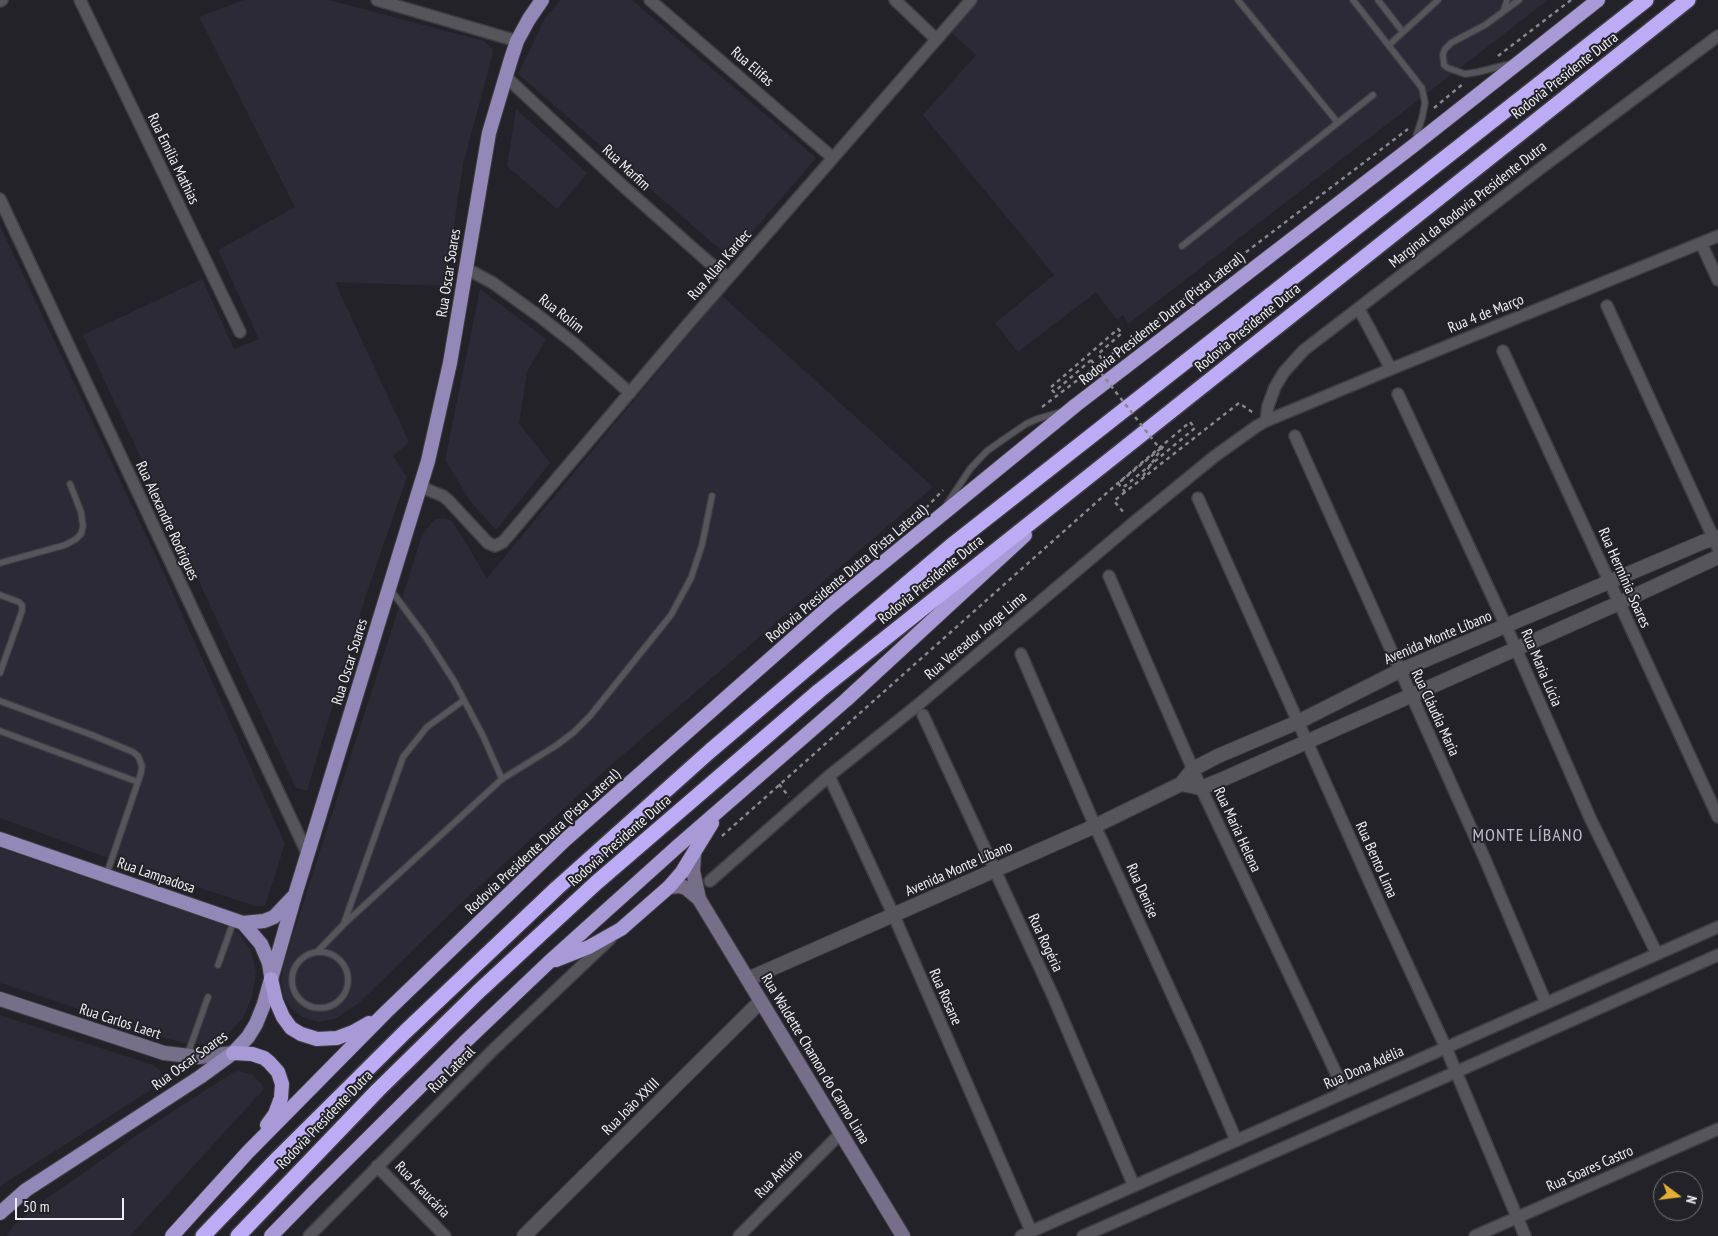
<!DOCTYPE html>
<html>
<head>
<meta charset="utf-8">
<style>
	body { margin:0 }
	#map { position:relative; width:1718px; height:1236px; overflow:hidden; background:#232228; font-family:"PT Sans Narrow",sans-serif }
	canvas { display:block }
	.north { position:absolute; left:1653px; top:1171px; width:50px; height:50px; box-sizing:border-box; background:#232228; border:1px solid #747479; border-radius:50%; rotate:105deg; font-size:14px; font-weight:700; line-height:20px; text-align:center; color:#eeeef2 }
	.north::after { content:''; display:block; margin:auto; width:18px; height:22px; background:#e1af34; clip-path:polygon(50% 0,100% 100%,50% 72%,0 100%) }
	.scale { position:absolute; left:15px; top:1198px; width:109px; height:22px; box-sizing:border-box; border:2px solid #eeeef2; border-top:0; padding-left:6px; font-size:15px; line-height:18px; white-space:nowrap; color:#eeeef2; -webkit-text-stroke:4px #232228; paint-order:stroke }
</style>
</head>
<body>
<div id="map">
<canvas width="1718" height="1236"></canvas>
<div class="north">N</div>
<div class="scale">50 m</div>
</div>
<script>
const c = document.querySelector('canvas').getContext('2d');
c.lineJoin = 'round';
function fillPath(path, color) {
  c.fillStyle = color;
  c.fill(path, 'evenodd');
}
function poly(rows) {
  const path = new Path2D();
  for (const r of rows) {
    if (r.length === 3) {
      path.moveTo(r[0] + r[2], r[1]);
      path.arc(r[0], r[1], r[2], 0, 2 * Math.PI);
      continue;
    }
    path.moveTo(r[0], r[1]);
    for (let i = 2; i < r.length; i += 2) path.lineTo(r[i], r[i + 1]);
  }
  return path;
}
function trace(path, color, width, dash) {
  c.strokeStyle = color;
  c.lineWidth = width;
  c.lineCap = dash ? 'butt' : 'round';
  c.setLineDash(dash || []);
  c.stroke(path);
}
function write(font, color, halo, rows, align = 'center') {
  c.font = font + ' "PT Sans Narrow",sans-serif';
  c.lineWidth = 4;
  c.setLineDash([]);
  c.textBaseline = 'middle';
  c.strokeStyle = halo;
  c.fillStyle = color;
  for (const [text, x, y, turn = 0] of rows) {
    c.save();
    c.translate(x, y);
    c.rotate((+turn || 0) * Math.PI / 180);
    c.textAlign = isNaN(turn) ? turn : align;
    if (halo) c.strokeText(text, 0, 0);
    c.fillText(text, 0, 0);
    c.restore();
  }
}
fillPath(poly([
	[244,0,329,0,484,41,492,48,493,53,463,164,445,286,335,282,409,442,393,456,407,477,366,595,307,791,296,788,83,335,202,279,234,349,259,339,218,250,295,207,199,17],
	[561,0,632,0,816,158,730,258,518,74,545,18],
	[978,0,1548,0,1128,324,1123,315,1117,320,1096,292,1018,352,995,323,1054,275,923,115,976,55,951,32],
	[516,109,587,173,557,209,507,166],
	[0,226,161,567,285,844,265,906,255,906,103,856,0,818],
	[480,289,546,339,527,372,519,423,550,463,496,530,471,502,445,460],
	[721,295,933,487,610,766,456,908,360,1002,335,1019,318,1022,302,1017,290,1007,284,997,281,981,284,962,422,536,432,522,436,519,444,518,450,520,453,522,487,578],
	[0,848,224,925,240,934,251,951,256,972,252,997,243,1018,229,1033,217,1041,207,1044,188,1044,172,1040,0,983],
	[0,1015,153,1065,161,1071,160,1082,157,1086,0,1186],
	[239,1071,253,1075,262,1085,263,1090,130,1236,7,1236,14,1225,42,1202,143,1131,232,1073]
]), '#2c2a36');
const service = poly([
	[1238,0,1338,123],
	[1353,0,1422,88,1425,103,1422,118,1415,140],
	[1378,0,1403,32],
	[1504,10,1507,0],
	[1389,45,1438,0],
	[1510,64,1478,72,1465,74,1448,68,1444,65,1443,54,1445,49,1451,43,1485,25,1519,0],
	[1182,246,1373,95],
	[947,504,970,469,987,451,1004,439,1026,424,1037,419,1061,412],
	[0,563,65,545,76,539,81,534,83,526,81,512,70,484],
	[0,595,19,602,22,605,22,611,0,673],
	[0,701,92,735,133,752,138,756,142,766,141,773,106,876],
	[0,731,138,782],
	[502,779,557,745,574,732,590,716,671,615,691,578,702,545,712,496],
	[344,923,403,757,427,727,464,700],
	[318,951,344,924,502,779,483,736,454,681,425,636,390,589],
	[320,980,28],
	[218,965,234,920],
	[187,1056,208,997]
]);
const minor = poly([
	[80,0,240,332],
	[377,0,517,41],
	[650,0,833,158],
	[895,0,936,39],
	[0,1,2,0],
	[506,77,623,186,704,258,728,278],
	[0,199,308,855],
	[1701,243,1718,280],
	[467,269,493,283,539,316,576,345,630,393],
	[1607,306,1718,548],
	[1359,309,1391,369],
	[1503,351,1718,817],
	[1398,394,1506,626,1591,820,1657,954],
	[1266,421,1268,406,1275,387,1284,372,1304,350,1537,171,1718,36],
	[1295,436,1484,857,1546,1003],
	[421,487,443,496,448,500,488,543,495,546,503,542,688,324,971,0],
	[1198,498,1379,903,1446,1048,1525,1236],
	[1109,576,1201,788,1345,1092],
	[1021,654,1095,826,1196,1047,1236,1140],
	[923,715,1053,996,1134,1186],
	[829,776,894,916,1031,1231],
	[710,881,829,776,919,704,1133,523,1215,456,1257,426,1266,421,1391,369,1718,236],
	[377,1166,445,1236],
	[309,1236,494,1049,610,939],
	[739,1236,840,1134],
	[1021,1236,1718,927],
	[1083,1236,1456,1072,1718,955],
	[1475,1236,1718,1129]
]);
const tertiary = poly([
	[1181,784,1201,788,1221,780,1619,603,1718,557],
	[748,979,1095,826,1181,784,1193,769,1218,756,1298,722,1399,671,1703,542,1718,537],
	[524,1236,761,1001]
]);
const secondary = poly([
	[694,854,693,871,699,899,903,1236],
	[669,887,680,886,686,888,699,899],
	[0,999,164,1053,199,1057,233,1053]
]);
const primary = poly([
	[0,839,243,923,264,921,274,917,293,897],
	[243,923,261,944,269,963,271,976],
	[0,1213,26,1190,200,1077,233,1053,248,1037,256,1024,264,1004,295,895,428,461,450,363,489,133,511,59,517,41,529,19,542,0]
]);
const trunk = poly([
	[556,960,589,947,621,929,669,887,682,872,712,823],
	[271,979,276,1001,283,1017,291,1028,301,1034,317,1039,337,1038,353,1032,369,1023],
	[233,1053,252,1054,264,1058,269,1062,278,1072,282,1084,281,1098,275,1114,267,1125],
	[172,1236,247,1153,386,1012,565,840,830,606,1076,405,1413,146,1598,0],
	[271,1236,313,1193,466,1041,548,963,678,846,846,700,1025,535]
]);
const motorway = poly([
	[203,1236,278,1158,405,1032,557,888,710,751,951,546,1646,0],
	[238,1236,378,1090,478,992,596,883,819,691,1688,0]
]);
trace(service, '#3e3e42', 8);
trace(minor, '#3e3e42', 14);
trace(tertiary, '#3e3e42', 16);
trace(secondary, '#3e3e42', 16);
trace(primary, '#3e3e42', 16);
trace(trunk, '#3e3e42', 16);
trace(motorway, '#3e3e42', 18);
trace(poly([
	[1498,56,1571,0],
	[1434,108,1464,83],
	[1091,360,1054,392,1050,388,1118,329,1122,333,1098,354,1103,360],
	[1042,407,1408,129],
	[1143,476,1164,445],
	[1118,483,1125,492,1239,403,1255,414],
	[1125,492,1114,501,1125,514],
	[926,508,943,490],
	[779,784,789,797],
	[722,836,1118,483,1171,438]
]), '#87878c', 2.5, [4, 4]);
trace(service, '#56555c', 5.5);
trace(minor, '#56555c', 11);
trace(tertiary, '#56555c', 14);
trace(secondary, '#756f8a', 14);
trace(primary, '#9389b8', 14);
trace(trunk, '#a89ad6', 14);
trace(motorway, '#bcabf5', 15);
trace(poly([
	[1091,360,1160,449,1121,481,1125,486,1195,428,1190,422,1171,438]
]), '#87878c', 2.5, [4, 4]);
write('15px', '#eeeef2', '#232228', [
	["Rua Elifas",752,67,41],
	["Rodovia Presidente Dutra",1565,76,-38],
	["Rua Emília Mathias",173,159,64],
	["Rua Marfim",626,168,43],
	["Marginal da Rodovia Presidente Dutra",1468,205,-38],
	["Rua Allan Kardec",720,265,-49],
	["Rua Oscar Soares",449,273,-81],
	["Rua Rolim",561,314,38],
	["Rua 4 de Março",1486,314,-22],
	["Rodovia Presidente Dutra (Pista Lateral)",1162,319,-38],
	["Rodovia Presidente Dutra",1248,328,-39],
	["Rua Alexandre Rodrigues",167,521,65],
	["Rodovia Presidente Dutra (Pista Lateral)",847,574,-40],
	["Rua Hermínia Soares",1624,578,66],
	["Rodovia Presidente Dutra",931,580,-39],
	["Rua Vereador Jorge Lima",976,636,-40],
	["Avenida Monte Líbano",1438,638,-23],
	["Rua Oscar Soares",350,662,-73],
	["Rua Maria Lúcia",1541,668,67],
	["Rua Cláudia Maria",1435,713,65],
	["Rua Maria Helena",1237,830,65],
	["Rodovia Presidente Dutra",620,841,-41],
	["Rodovia Presidente Dutra (Pista Lateral)",543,842,-43],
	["Rua Bento Lima",1376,860,66],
	["Avenida Monte Líbano",959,869,-24],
	["Rua Lampadosa",156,876,19],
	["Rua Denise",1142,891,66],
	["Rua Rogéria",1045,943,65],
	["Rua Rosane",945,997,66],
	["Rua Carlos Laert",120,1022,18],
	["Rua Waldette Chamon do Carmo Lima",815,1059,59],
	["Rua Oscar Soares",190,1061,-36],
	["Rua Dona Adélia",1364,1068,-24],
	["Rua Lateral",452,1070,-45],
	["Rua João XXIII",631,1107,-45],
	["Rodovia Presidente Dutra",325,1120,-46],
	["Rua Soares Castro",1590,1169,-24],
	["Rua Antúrio",779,1174,-46],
	["Rua Araucária",422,1190,46]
]);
c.letterSpacing = '1px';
write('18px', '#bfbdc6', '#232228', [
	["MONTE LÍBANO",1528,836]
]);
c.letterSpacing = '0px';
</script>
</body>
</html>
